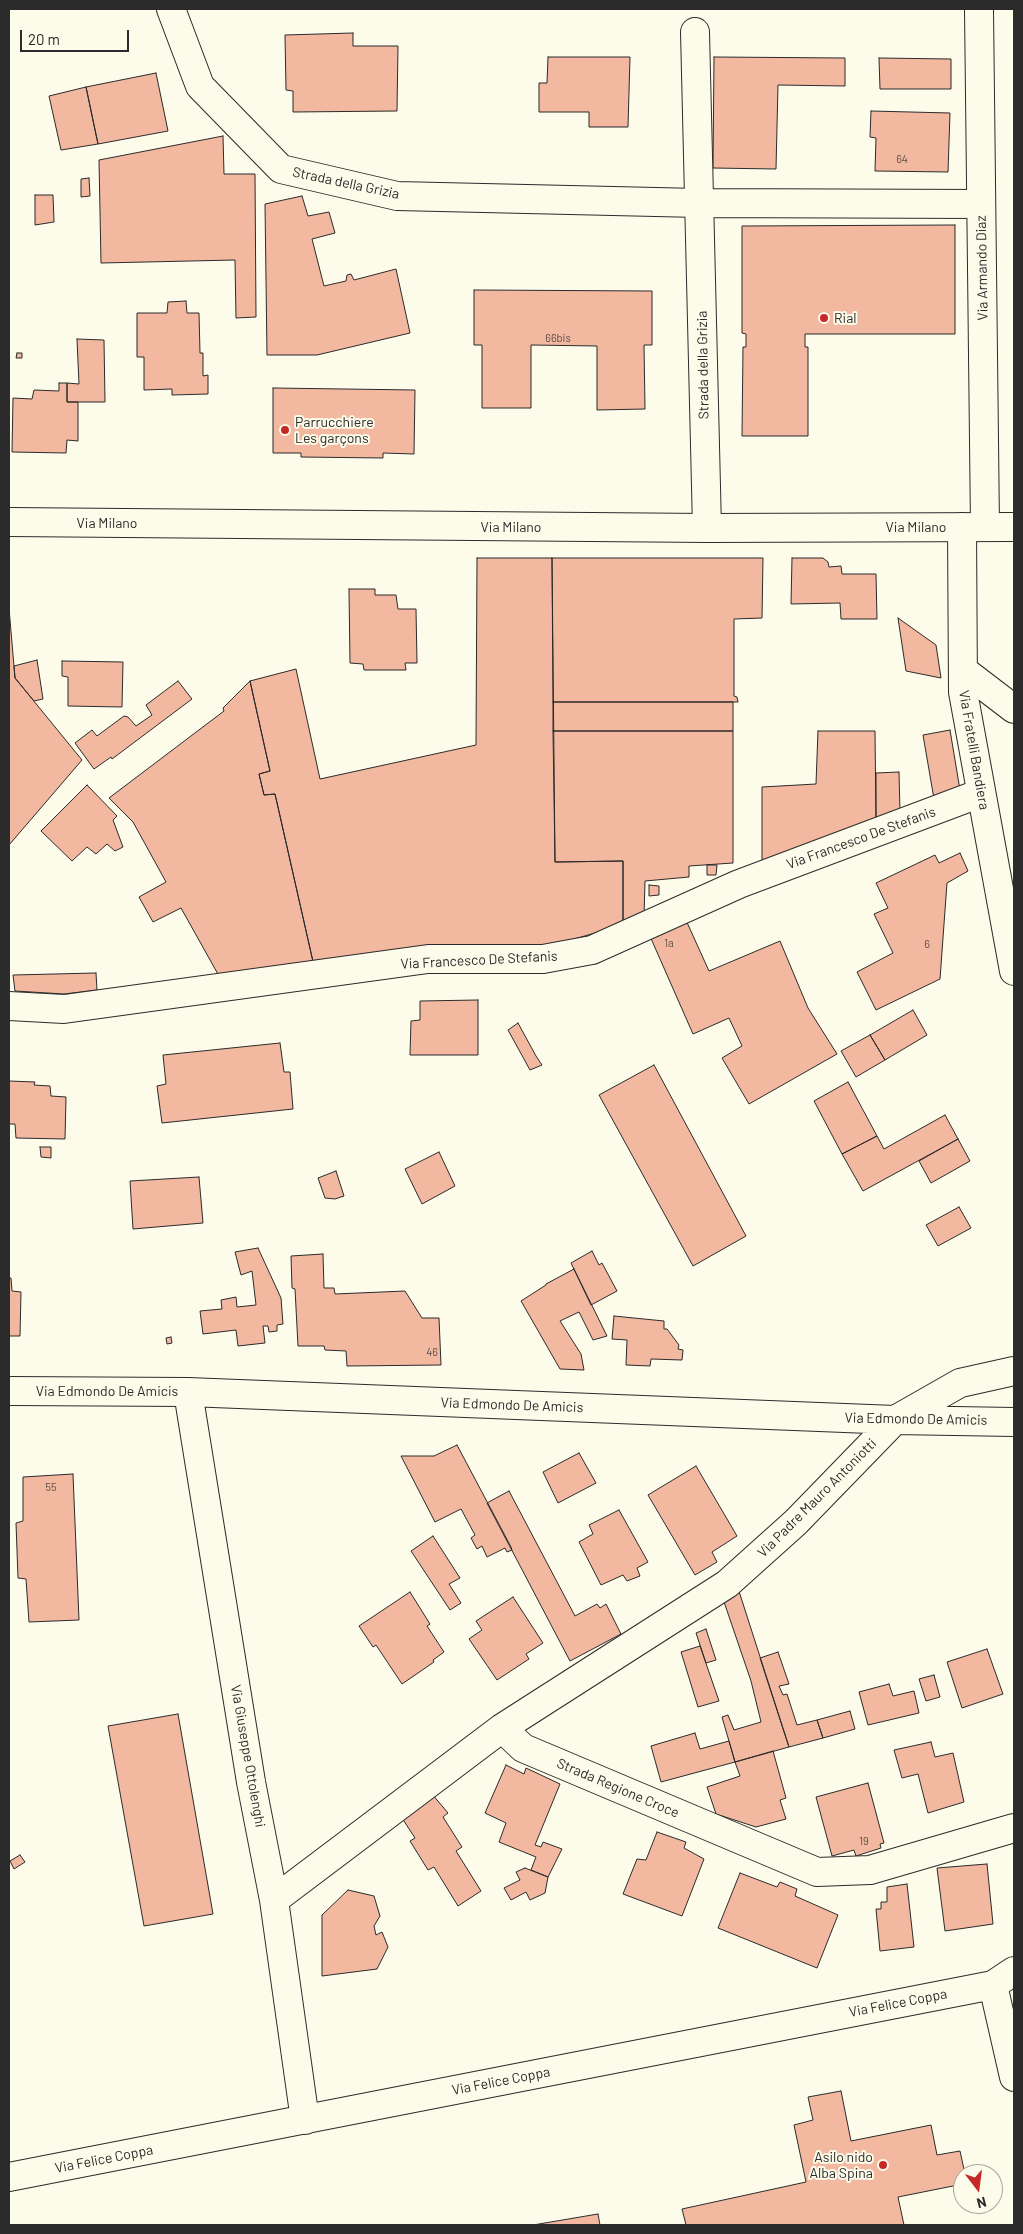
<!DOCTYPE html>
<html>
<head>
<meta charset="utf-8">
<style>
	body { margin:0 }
	#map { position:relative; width:1023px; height:2234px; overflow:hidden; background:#fdfbea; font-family:Barlow,sans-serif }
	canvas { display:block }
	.frame { position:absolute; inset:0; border:10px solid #2b2b2b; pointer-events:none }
	.north { position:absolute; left:953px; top:2164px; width:50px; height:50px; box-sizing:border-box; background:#fdfbea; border:1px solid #a9a89e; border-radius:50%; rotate:165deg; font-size:14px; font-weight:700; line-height:20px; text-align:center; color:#2b2b2b }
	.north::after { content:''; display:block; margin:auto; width:18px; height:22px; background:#c62828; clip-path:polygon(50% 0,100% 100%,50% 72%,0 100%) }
	.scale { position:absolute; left:20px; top:30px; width:109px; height:22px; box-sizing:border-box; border:2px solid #2b2b2b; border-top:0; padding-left:6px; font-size:15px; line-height:18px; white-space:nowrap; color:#2b2b2b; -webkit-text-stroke:4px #fdfbea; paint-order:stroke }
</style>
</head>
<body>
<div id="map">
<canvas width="1023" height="2234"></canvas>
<div class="frame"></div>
<div class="north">N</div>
<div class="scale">20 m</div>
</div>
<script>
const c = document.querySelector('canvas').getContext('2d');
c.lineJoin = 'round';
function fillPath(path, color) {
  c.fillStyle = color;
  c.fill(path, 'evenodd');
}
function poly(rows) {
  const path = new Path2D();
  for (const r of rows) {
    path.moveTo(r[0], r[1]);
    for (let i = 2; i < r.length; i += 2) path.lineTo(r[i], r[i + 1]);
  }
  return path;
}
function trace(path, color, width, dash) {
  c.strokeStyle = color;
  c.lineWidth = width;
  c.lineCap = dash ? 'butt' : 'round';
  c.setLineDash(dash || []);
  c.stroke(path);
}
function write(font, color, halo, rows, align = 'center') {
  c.font = font + ' Barlow,sans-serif';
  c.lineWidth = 4;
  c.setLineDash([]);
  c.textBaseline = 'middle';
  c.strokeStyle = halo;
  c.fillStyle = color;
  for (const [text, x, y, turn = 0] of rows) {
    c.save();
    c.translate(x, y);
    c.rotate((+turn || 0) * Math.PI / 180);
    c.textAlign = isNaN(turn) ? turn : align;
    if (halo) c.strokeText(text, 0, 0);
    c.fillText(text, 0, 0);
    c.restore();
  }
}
const building = poly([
	[353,33,353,46,398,46,397,111,293,112,293,91,286,90,285,35,353,33],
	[548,57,630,57,628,127,589,127,589,112,539,112,539,83,547,83,548,57],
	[714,57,845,58,845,86,778,85,776,169,713,168,714,57],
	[879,58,951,59,951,89,880,89,879,58],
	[156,73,168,131,98,144,86,87,156,73],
	[86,87,98,144,61,150,49,96,86,87],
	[871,111,950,113,948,172,875,171,876,138,870,137,871,111],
	[223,136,224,174,255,174,256,317,236,318,235,260,101,263,99,160,223,136],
	[89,178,90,196,81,197,81,179,89,178],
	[35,195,53,195,54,222,35,225,35,195],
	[302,196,308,216,329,212,335,233,312,239,324,286,346,281,347,275,351,274,354,280,396,269,410,333,317,355,267,355,265,204,302,196],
	[955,225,955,334,805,334,805,347,808,347,808,436,742,436,743,347,746,347,746,334,742,333,742,226,955,225],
	[474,290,652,291,652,345,644,345,645,409,597,410,597,346,531,345,531,408,482,408,482,345,474,345,474,290],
	[186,301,187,313,199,313,200,353,203,353,203,376,208,375,208,394,172,395,172,389,144,390,144,357,137,357,137,313,167,313,168,302,186,301],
	[77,339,104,340,105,402,67,402,67,383,79,384,77,339],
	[17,353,22,353,22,358,16,358,17,353],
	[59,383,67,383,67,402,78,402,78,441,67,440,66,453,12,452,13,398,32,399,34,390,59,391,59,383],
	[273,388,415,390,414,454,383,453,383,458,301,457,301,453,273,453,273,388],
	[477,558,552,558,555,862,623,861,623,925,553,945,314,966,275,794,264,795,259,774,270,771,250,681,296,669,320,779,476,745,477,558],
	[552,558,763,558,762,618,734,619,734,696,737,697,738,702,553,702,552,558],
	[792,558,823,558,828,562,829,567,841,566,842,574,876,574,877,619,841,619,840,603,791,604,792,558],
	[349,589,375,589,375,595,396,595,398,609,416,609,417,663,405,663,406,670,364,670,363,664,350,663,349,589],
	[9,608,15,678,82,760,9,845,9,608],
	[898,618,936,645,941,678,906,671,898,618],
	[37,660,43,699,34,701,15,678,14,666,37,660],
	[62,661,123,662,122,707,68,706,68,677,62,676,62,661],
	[178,681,192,699,112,759,111,757,94,769,75,743,92,730,97,736,124,716,128,717,136,726,152,715,146,705,178,681],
	[250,681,270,771,259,774,264,795,275,794,314,966,219,976,181,908,153,922,139,897,166,882,133,822,109,798,224,711,223,708,250,681],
	[553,702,733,702,733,731,553,731,553,702],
	[950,730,960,790,934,799,923,735,950,730],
	[553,731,733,731,733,863,689,866,689,877,645,881,644,917,623,925,623,861,555,862,553,731],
	[818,731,875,731,876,821,762,864,762,787,816,784,818,731],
	[899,772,900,812,876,821,876,773,899,772],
	[87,785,117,816,113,820,123,847,115,851,107,844,96,854,87,847,72,861,41,831,87,785],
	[960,853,968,871,947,883,940,979,876,1010,857,972,893,953,874,914,888,908,876,883,935,855,939,863,960,853],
	[707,865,717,865,716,875,707,875,707,865],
	[649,885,659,886,659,895,649,896,649,885],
	[685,918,709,971,780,941,808,1008,837,1054,749,1104,722,1058,742,1046,729,1018,693,1034,649,934,685,918],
	[96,973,97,990,64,994,15,991,13,975,96,973],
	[478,1000,478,1055,410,1055,411,1021,420,1020,420,1001,478,1000],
	[913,1010,927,1035,885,1060,870,1035,913,1010],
	[518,1023,536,1056,542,1065,530,1070,508,1030,518,1023],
	[870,1035,885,1060,856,1077,841,1051,870,1035],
	[280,1043,284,1072,290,1072,293,1109,162,1123,157,1086,166,1084,163,1055,280,1043],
	[654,1065,746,1236,693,1266,599,1095,654,1065],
	[9,1081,35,1082,34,1085,50,1086,51,1096,66,1097,65,1139,16,1138,15,1124,9,1124,9,1081],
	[848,1082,877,1136,842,1154,814,1101,848,1082],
	[945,1115,958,1139,863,1191,842,1154,877,1136,884,1149,945,1115],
	[958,1139,970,1161,931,1183,919,1161,958,1139],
	[40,1147,51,1147,51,1158,41,1157,40,1147],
	[439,1152,455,1186,422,1204,405,1169,439,1152],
	[336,1171,344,1196,335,1199,325,1198,318,1178,336,1171],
	[199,1177,203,1223,133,1229,130,1181,199,1177],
	[959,1207,971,1228,938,1246,926,1225,959,1207],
	[258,1248,281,1298,283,1324,277,1325,277,1331,269,1332,268,1326,263,1326,265,1343,238,1346,236,1330,203,1334,200,1311,222,1309,221,1300,236,1297,237,1307,256,1305,252,1271,241,1275,235,1252,258,1248],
	[592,1251,599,1265,602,1263,617,1291,591,1305,571,1263,592,1251],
	[323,1254,324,1288,334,1288,335,1294,405,1291,422,1318,439,1318,441,1365,347,1366,346,1351,325,1350,324,1346,298,1346,295,1289,292,1288,291,1256,323,1254],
	[574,1269,607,1336,593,1340,579,1312,560,1321,581,1354,584,1370,560,1369,521,1301,546,1285,546,1284,574,1269],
	[9,1278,11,1278,12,1291,21,1292,20,1336,9,1336,9,1278],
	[614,1316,664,1321,664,1329,667,1329,679,1345,678,1349,683,1350,682,1360,651,1359,650,1366,626,1365,627,1340,612,1339,614,1316],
	[171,1337,172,1343,167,1344,166,1338,171,1337],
	[457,1445,511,1547,512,1550,507,1552,505,1548,487,1557,482,1546,477,1549,471,1538,475,1535,461,1509,435,1522,401,1456,434,1456,457,1445],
	[579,1453,596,1483,558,1503,543,1472,579,1453],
	[696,1466,737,1536,712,1552,717,1562,695,1575,648,1495,696,1466],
	[73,1474,79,1620,29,1622,26,1579,18,1578,16,1523,23,1521,23,1477,73,1474],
	[509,1491,575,1616,597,1604,600,1608,606,1604,621,1634,570,1661,487,1503,509,1491],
	[619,1510,648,1562,637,1568,640,1576,627,1581,623,1575,601,1585,579,1542,593,1534,589,1525,619,1510],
	[433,1536,460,1578,449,1584,461,1603,450,1610,411,1551,433,1536],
	[737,1585,789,1747,735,1762,722,1717,728,1715,734,1730,761,1722,751,1681,722,1596,737,1585],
	[410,1592,430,1624,427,1626,444,1652,433,1660,434,1662,402,1684,376,1645,373,1647,359,1626,410,1592],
	[513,1597,543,1643,526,1654,529,1659,497,1680,469,1639,482,1630,476,1621,513,1597],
	[706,1629,716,1660,706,1663,696,1633,706,1629],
	[700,1646,719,1701,698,1707,681,1652,700,1646],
	[987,1649,1003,1694,962,1708,947,1662,987,1649],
	[778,1652,789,1684,779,1686,783,1695,787,1694,797,1725,817,1720,823,1738,789,1747,760,1658,778,1652],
	[934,1675,940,1697,926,1701,919,1679,934,1675],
	[889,1684,893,1696,914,1691,919,1713,868,1725,859,1692,889,1684],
	[850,1711,855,1729,823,1738,817,1720,850,1711],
	[178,1714,213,1914,144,1926,108,1726,178,1714],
	[695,1733,700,1749,729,1741,735,1762,661,1782,651,1746,695,1733],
	[931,1742,935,1757,953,1753,964,1802,928,1813,918,1774,902,1778,894,1750,931,1742],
	[773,1751,786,1798,780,1800,786,1819,756,1827,716,1814,707,1787,740,1776,735,1762,773,1751],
	[506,1765,524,1774,526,1768,560,1784,535,1845,541,1847,543,1842,562,1849,548,1877,531,1870,536,1857,499,1842,506,1823,485,1813,506,1765],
	[868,1783,884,1843,880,1844,881,1848,856,1856,854,1850,832,1856,816,1797,868,1783],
	[432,1794,448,1813,443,1817,462,1847,456,1851,481,1891,458,1906,434,1867,428,1870,410,1841,415,1838,400,1815,432,1794],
	[657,1832,686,1842,684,1848,704,1859,682,1916,623,1894,637,1859,646,1860,657,1832],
	[20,1855,25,1862,14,1869,10,1861,20,1855],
	[987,1864,993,1924,945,1931,937,1868,987,1864],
	[525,1868,548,1877,545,1893,530,1900,526,1892,511,1900,504,1888,520,1880,516,1872,525,1868],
	[740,1873,777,1887,780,1882,797,1889,795,1896,838,1915,817,1968,718,1928,740,1873],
	[907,1884,914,1947,880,1951,876,1909,881,1909,881,1902,887,1902,887,1887,907,1884],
	[348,1890,374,1896,380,1916,374,1926,376,1935,382,1932,388,1947,377,1969,322,1976,322,1915,348,1890],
	[841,2091,851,2141,931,2125,937,2155,960,2151,965,2174,963,2174,963,2184,898,2197,904,2225,686,2225,682,2209,806,2182,794,2125,813,2120,808,2097,841,2091],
	[598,2214,600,2225,533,2225,598,2214]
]);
fillPath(building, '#f2b8a0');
trace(building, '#2b2b2b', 1);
const street = poly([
	[171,9,200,86,281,169,397,196,699,203,981,204],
	[979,9,985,527],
	[695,32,707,528],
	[962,527,963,692,1014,971],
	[963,670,1014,709],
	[9,1006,64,1009,428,959,543,959,592,950,739,884,981,793],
	[9,1391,188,1392,895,1420,1014,1422],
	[188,1392,251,1782,274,1900,305,2120],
	[502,1728,523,1748,817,1872,870,1870,1014,1828],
	[274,1900,502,1728,727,1584,796,1522,895,1420,960,1383,1014,1371],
	[993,1985,1014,2077],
	[9,2177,993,1985,1014,1971]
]);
const secondary = poly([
	[9,522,707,528,1014,527]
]);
trace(street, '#2b2b2b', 30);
trace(secondary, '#2b2b2b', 30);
trace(street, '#fdfbea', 28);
trace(secondary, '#fdfbea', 28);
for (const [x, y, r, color] of [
	[824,318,5,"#c62828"],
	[285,430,5,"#c62828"],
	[883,2165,5,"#c62828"]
]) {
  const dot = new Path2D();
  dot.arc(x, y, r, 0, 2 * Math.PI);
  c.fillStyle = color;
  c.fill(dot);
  trace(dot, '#fdfbea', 2);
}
write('11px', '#5d4e48', null, [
	["64",902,159],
	["66bis",558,338],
	["1a",669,943],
	["6",927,944],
	["46",432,1352],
	["55",51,1487],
	["19",864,1841]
]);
write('14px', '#2b2b2b', '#fdfbea', [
	["Strada della Grizia",346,183,12],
	["Via Armando Diaz",982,268,-91],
	["Strada della Grizia",703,365,-91],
	["Via Milano",107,523],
	["Via Milano",511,527],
	["Via Milano",916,527],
	["Via Fratelli Bandiera",974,750,80],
	["Via Francesco De Stefanis",861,838,-20],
	["Via Francesco De Stefanis",479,960,-3],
	["Via Edmondo De Amicis",107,1391],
	["Via Edmondo De Amicis",512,1405,2],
	["Via Edmondo De Amicis",916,1419,1],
	["Via Padre Mauro Antoniotti",817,1498,-45],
	["Via Giuseppe Ottolenghi",248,1756,80],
	["Strada Regione Croce",618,1788,23],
	["Via Felice Coppa",898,2003,-11],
	["Via Felice Coppa",501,2081,-11],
	["Via Felice Coppa",104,2159,-11]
]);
write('14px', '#2b2b2b', '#fdfbea', [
	["Rial",834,318],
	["Parrucchiere",295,422],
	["Les garçons",295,438],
	["Asilo nido",873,2157,"right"],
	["Alba Spina",873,2173,"right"]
], 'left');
</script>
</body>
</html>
